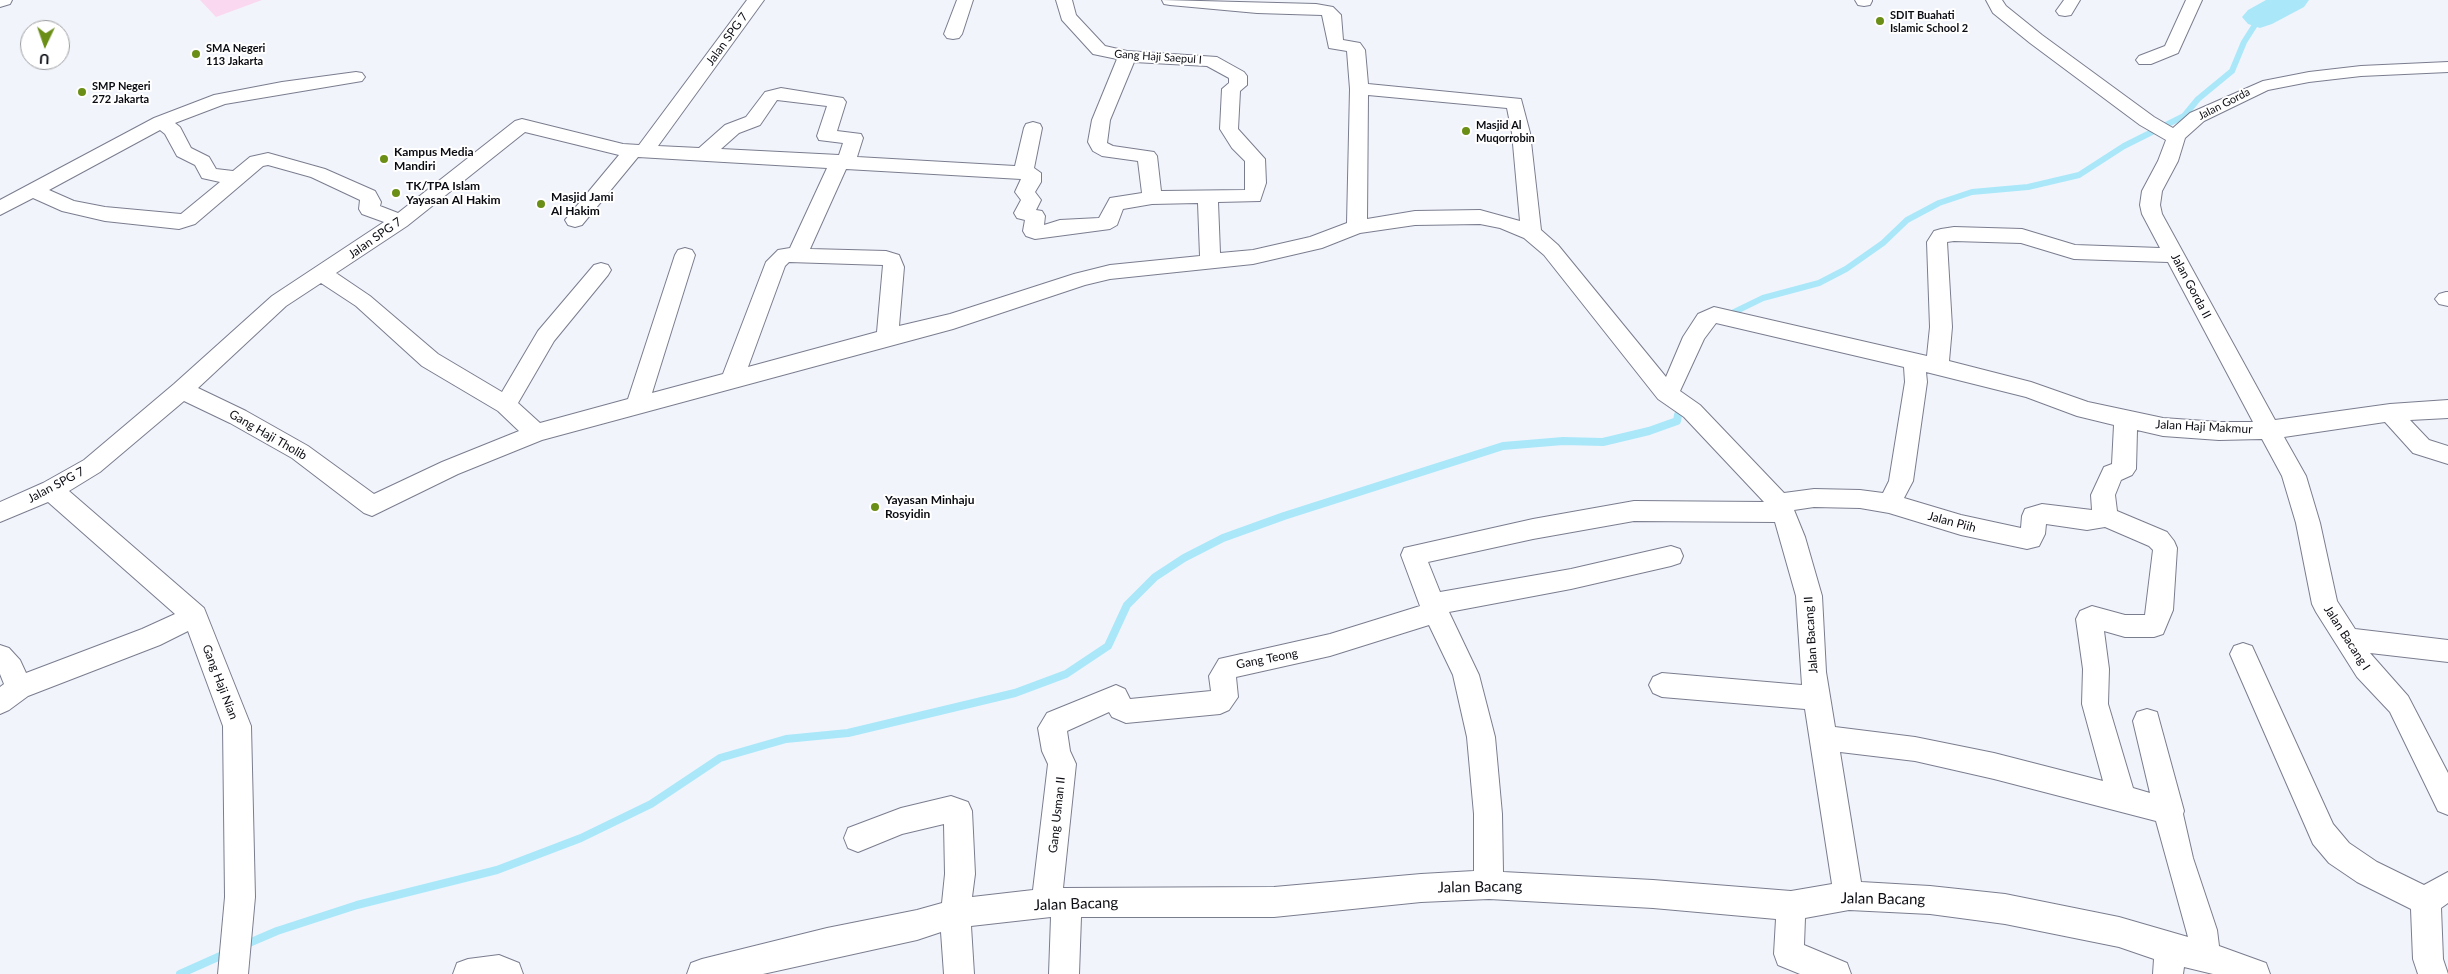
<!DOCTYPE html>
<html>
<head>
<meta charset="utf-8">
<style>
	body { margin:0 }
	#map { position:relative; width:2448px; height:974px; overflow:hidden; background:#f2f4fc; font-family:Lato,sans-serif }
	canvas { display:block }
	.north { position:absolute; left:20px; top:20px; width:50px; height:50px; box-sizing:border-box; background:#fff; border:1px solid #9d9ea0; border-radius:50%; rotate:183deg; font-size:14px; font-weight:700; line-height:20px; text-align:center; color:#0b0c12 }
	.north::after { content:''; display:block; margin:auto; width:18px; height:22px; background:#6b8e16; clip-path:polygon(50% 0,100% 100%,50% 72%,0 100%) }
</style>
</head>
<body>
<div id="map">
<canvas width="2448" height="974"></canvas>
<div class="north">U</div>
</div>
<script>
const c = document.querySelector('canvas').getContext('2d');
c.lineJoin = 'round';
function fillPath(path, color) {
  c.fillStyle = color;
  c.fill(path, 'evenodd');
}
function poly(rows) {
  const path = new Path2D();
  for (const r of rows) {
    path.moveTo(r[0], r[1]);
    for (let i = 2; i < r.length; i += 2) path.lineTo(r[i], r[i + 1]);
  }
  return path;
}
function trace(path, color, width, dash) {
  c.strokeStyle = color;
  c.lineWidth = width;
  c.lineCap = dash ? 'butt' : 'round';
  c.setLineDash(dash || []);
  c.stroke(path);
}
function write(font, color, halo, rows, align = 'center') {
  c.font = font + ' Lato,sans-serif';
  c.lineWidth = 4;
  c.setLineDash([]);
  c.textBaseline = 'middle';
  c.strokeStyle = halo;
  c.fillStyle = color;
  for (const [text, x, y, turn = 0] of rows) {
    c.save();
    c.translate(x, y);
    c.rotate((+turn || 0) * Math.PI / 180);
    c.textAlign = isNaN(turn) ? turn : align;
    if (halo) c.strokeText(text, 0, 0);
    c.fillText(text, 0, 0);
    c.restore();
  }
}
fillPath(poly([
	[200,0,262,0,216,17]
]), '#fad8ef');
trace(poly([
	[1726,316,1763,298,1819,283,1846,269,1883,243,1907,220,1939,203,1972,192,2028,187,2079,175,2124,146,2184,116,2198,99,2232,71,2244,42,2260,17],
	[1678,416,1680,403]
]), '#aae8f9', 6);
trace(poly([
	[242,946,277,931,357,905,497,870,581,838,651,804,720,758,786,739,848,733,1015,693,1066,674,1108,646,1127,605,1155,577,1184,558,1223,538,1284,516,1503,446,1563,441,1603,442,1649,431,1677,421,1678,415],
	[180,974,227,953]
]), '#aae8f9', 8);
fillPath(poly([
	[2266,0,2309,0,2304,7,2272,24,2260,28,2248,24,2242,17,2248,10,2266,0]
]), '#aae8f9');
const minor = poly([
	[0,0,12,0,10,4,0,7,0,0],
	[747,0,764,0,658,146,699,148,725,125,746,117,765,92,781,88,843,98,846,102,837,131,861,134,863,138,857,157,1015,166,1024,128,1026,124,1033,122,1040,124,1042,128,1034,168,1041,173,1041,182,1035,192,1041,200,1036,210,1042,211,1045,216,1044,225,1060,220,1099,218,1110,198,1142,193,1138,161,1102,156,1093,151,1088,142,1092,120,1117,59,1093,54,1062,20,1056,0,1072,0,1076,15,1105,46,1127,51,1217,57,1244,72,1247,76,1247,85,1240,91,1238,129,1265,159,1266,183,1260,201,1218,202,1220,253,1253,250,1310,237,1347,223,1350,89,1347,51,1329,48,1322,15,1257,13,1170,5,1164,4,1162,0,1316,4,1333,7,1341,15,1343,40,1360,43,1365,50,1368,84,1521,99,1530,133,1541,230,1558,245,1666,377,1683,337,1698,314,1714,307,1927,356,1930,327,1927,242,1934,231,1941,229,1954,227,2022,229,2075,245,2160,248,2142,214,2140,205,2142,191,2158,161,2166,140,2140,125,2030,43,1993,13,1986,0,2002,0,2006,6,2042,35,2154,117,2173,128,2190,113,2263,81,2309,72,2361,66,2448,62,2448,72,2361,76,2309,82,2268,90,2204,121,2185,138,2178,161,2162,191,2160,205,2162,214,2275,420,2390,404,2448,400,2448,418,2410,420,2429,440,2448,446,2448,464,2413,453,2385,422,2284,437,2306,476,2320,523,2337,601,2355,629,2448,640,2448,662,2370,653,2408,696,2448,773,2448,815,2438,811,2390,712,2357,677,2316,612,2312,604,2296,523,2282,476,2262,439,2219,440,2163,436,2137,430,2136,469,2132,475,2121,480,2115,495,2117,511,2167,532,2174,541,2177,548,2173,610,2163,634,2154,637,2125,637,2104,631,2109,669,2108,704,2133,788,2150,793,2133,721,2137,712,2147,709,2157,712,2184,811,2183,814,2193,858,2217,930,2219,946,2266,963,2270,974,2213,974,2184,967,2183,974,2153,974,2154,959,2119,947,2005,924,1930,914,1849,910,1805,918,1804,945,1847,963,1851,974,1800,974,1778,965,1774,954,1776,919,1653,908,1489,899,1421,902,1274,917,1081,917,1079,974,1049,974,1051,917,971,926,974,974,944,974,941,932,917,940,763,974,687,974,691,963,702,959,827,928,917,910,942,903,945,874,944,824,902,834,858,852,848,848,844,838,848,828,901,808,951,796,968,802,972,811,975,874,972,897,1033,890,1048,764,1042,751,1038,728,1047,713,1116,685,1125,689,1130,699,1211,691,1209,676,1219,659,1330,634,1420,606,1401,555,1404,548,1533,519,1634,501,1764,502,1684,417,1658,399,1544,255,1524,238,1500,228,1480,224,1415,225,1360,233,1322,248,1253,264,1110,279,1085,285,953,329,542,440,458,474,372,516,364,513,292,458,230,423,184,401,100,472,69,491,204,608,251,726,255,897,248,974,218,974,225,897,223,726,188,631,160,645,28,696,9,710,0,714,0,687,4,684,0,674,0,645,9,648,20,660,26,673,142,629,175,614,48,502,0,522,0,502,43,483,84,460,174,384,272,296,384,222,362,214,359,209,360,200,311,177,268,165,263,166,195,224,179,229,105,221,62,211,33,198,0,215,0,200,154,118,214,95,282,82,356,72,362,73,365,77,362,81,225,104,175,123,180,127,191,148,209,157,216,169,233,171,250,157,268,153,325,169,375,191,381,202,380,206,398,213,515,121,522,119,623,144,639,145,747,0],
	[1134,62,1207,66,1229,78,1229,83,1222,89,1220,129,1232,148,1245,161,1245,190,1161,191,1157,156,1154,152,1113,146,1107,143,1110,120,1134,62],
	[1368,95,1507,108,1512,133,1520,221,1480,210,1415,211,1367,219,1368,95],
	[777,100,827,106,817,136,819,140,843,143,839,155,721,149,739,133,760,125,777,100],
	[160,130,165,134,177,156,195,165,202,178,220,182,181,214,105,207,74,201,49,190,160,130],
	[525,132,619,155,565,220,568,225,575,227,582,225,638,157,827,168,790,248,778,250,766,262,723,374,652,393,695,255,692,250,685,248,678,250,675,255,628,399,540,423,518,403,554,341,608,275,611,270,608,265,601,263,594,265,538,331,502,392,438,354,370,296,336,273,407,226,525,132],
	[846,169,1021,179,1015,192,1021,200,1014,213,1017,218,1025,220,1023,231,1026,236,1035,239,1110,229,1117,225,1123,209,1152,204,1198,203,1200,256,1110,265,1074,274,950,314,899,326,904,267,899,255,886,251,810,249,846,169],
	[1954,241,2021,243,2074,259,2168,262,2253,422,2219,422,2163,418,2088,402,2031,382,1949,361,1952,327,1947,242,1954,241],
	[789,262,883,265,877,332,748,367,785,266,789,262],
	[321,283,356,306,422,366,498,411,519,431,442,462,374,494,308,446,246,411,198,388,286,306,321,283],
	[1716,323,1904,367,1905,382,1889,481,1883,493,1860,490,1814,489,1784,493,1700,405,1680,391,1704,339,1716,323],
	[1926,372,2026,397,2077,416,2114,425,2112,464,2104,467,2091,495,2092,510,2042,504,2025,509,2022,516,2021,528,1961,515,1904,498,1913,481,1927,382,1926,372],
	[1814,507,1860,508,1889,513,1961,535,2027,549,2039,546,2045,534,2046,524,2087,530,2105,527,2149,546,2153,550,2145,615,2125,615,2092,606,2080,611,2076,619,2083,669,2082,704,2103,781,1994,753,1915,737,1835,727,1826,672,1822,596,1805,537,1794,510,1814,507],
	[1634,521,1775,522,1796,596,1802,685,1662,673,1653,677,1649,685,1653,693,1662,697,1805,709,1832,884,1791,891,1653,880,1503,872,1502,814,1495,737,1479,675,1449,612,1571,589,1671,566,1680,563,1683,556,1680,549,1671,546,1571,569,1440,592,1428,562,1533,539,1634,521],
	[1429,625,1453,675,1467,737,1474,814,1474,871,1421,874,1274,887,1063,888,1076,764,1070,751,1067,731,1109,712,1112,717,1126,723,1220,714,1229,710,1238,697,1236,677,1330,656,1429,625],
	[1840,752,1915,761,1994,779,2156,821,2188,937,2119,917,2005,894,1930,886,1861,882,1840,752],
	[957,0,973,0,962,34,959,38,953,39,947,38,944,34,957,0],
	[1855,0,1872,0,1872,1,1870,5,1864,6,1858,5,1855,0],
	[2064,0,2080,0,2071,15,2065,16,2059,15,2056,11,2064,0],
	[2186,0,2202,0,2178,53,2151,64,2139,64,2136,60,2139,56,2165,46,2186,0],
	[2446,292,2448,292,2448,306,2439,304,2435,299,2439,294,2446,292],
	[2243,643,2252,646,2333,824,2349,843,2377,862,2424,885,2448,872,2448,903,2441,908,2443,959,2448,974,2418,974,2413,959,2411,909,2357,882,2329,863,2313,844,2230,654,2234,646,2243,643],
	[499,955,519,963,523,974,453,974,457,963,468,959,499,955]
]);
trace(minor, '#7a7d8e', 2);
fillPath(minor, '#fff');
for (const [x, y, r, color] of [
	[1880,21,5,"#6b8e16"],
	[196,54,5,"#6b8e16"],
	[82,92,5,"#6b8e16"],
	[1466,131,5,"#6b8e16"],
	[384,159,5,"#6b8e16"],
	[396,193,5,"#6b8e16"],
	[541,204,5,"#6b8e16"],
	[875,507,5,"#6b8e16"]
]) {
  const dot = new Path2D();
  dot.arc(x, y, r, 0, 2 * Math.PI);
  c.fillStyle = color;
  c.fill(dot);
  trace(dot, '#fff', 2);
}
write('bold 11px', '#0b0c12', '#fff', [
	["SDIT Buahati",1890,15],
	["Islamic School 2",1890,28],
	["SMA Negeri",206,48],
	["113 Jakarta",206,61],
	["SMP Negeri",92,86],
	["272 Jakarta",92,99],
	["Masjid Al",1476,125],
	["Muqorrobin",1476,138]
], 'left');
write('11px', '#0b0c12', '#fff', [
	["Gang Haji Saepul I",1158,57,4],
	["Jalan Gorda",2224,104,-27]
]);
write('12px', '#0b0c12', '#fff', [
	["Jalan SPG 7",727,39,-54],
	["Jalan SPG 7",375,238,-35],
	["Jalan Gorda II",2191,286,62],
	["Jalan Haji Makmur",2204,427,3],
	["Gang Haji Tholib",268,435,30],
	["Jalan SPG 7",56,485,-28],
	["Jalan Piih",1952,522,15],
	["Jalan Bacang II",1811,635,-94],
	["Jalan Bacang I",2347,638,57],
	["Gang Teong",1267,659,-11],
	["Gang Haji Nian",220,682,69],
	["Gang Usman II",1057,815,-84]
]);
write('bold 12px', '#0b0c12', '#fff', [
	["Kampus Media",394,152],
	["Mandiri",394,166],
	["TK/TPA Islam",406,186],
	["Yayasan Al Hakim",406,200],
	["Masjid Jami",551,197],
	["Al Hakim",551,211],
	["Yayasan Minhaju",885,500],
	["Rosyidin",885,514]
], 'left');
write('15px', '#0b0c12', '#fff', [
	["Jalan Bacang",1480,887,-1],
	["Jalan Bacang",1883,899,1],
	["Jalan Bacang",1076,904,-2]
]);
</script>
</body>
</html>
